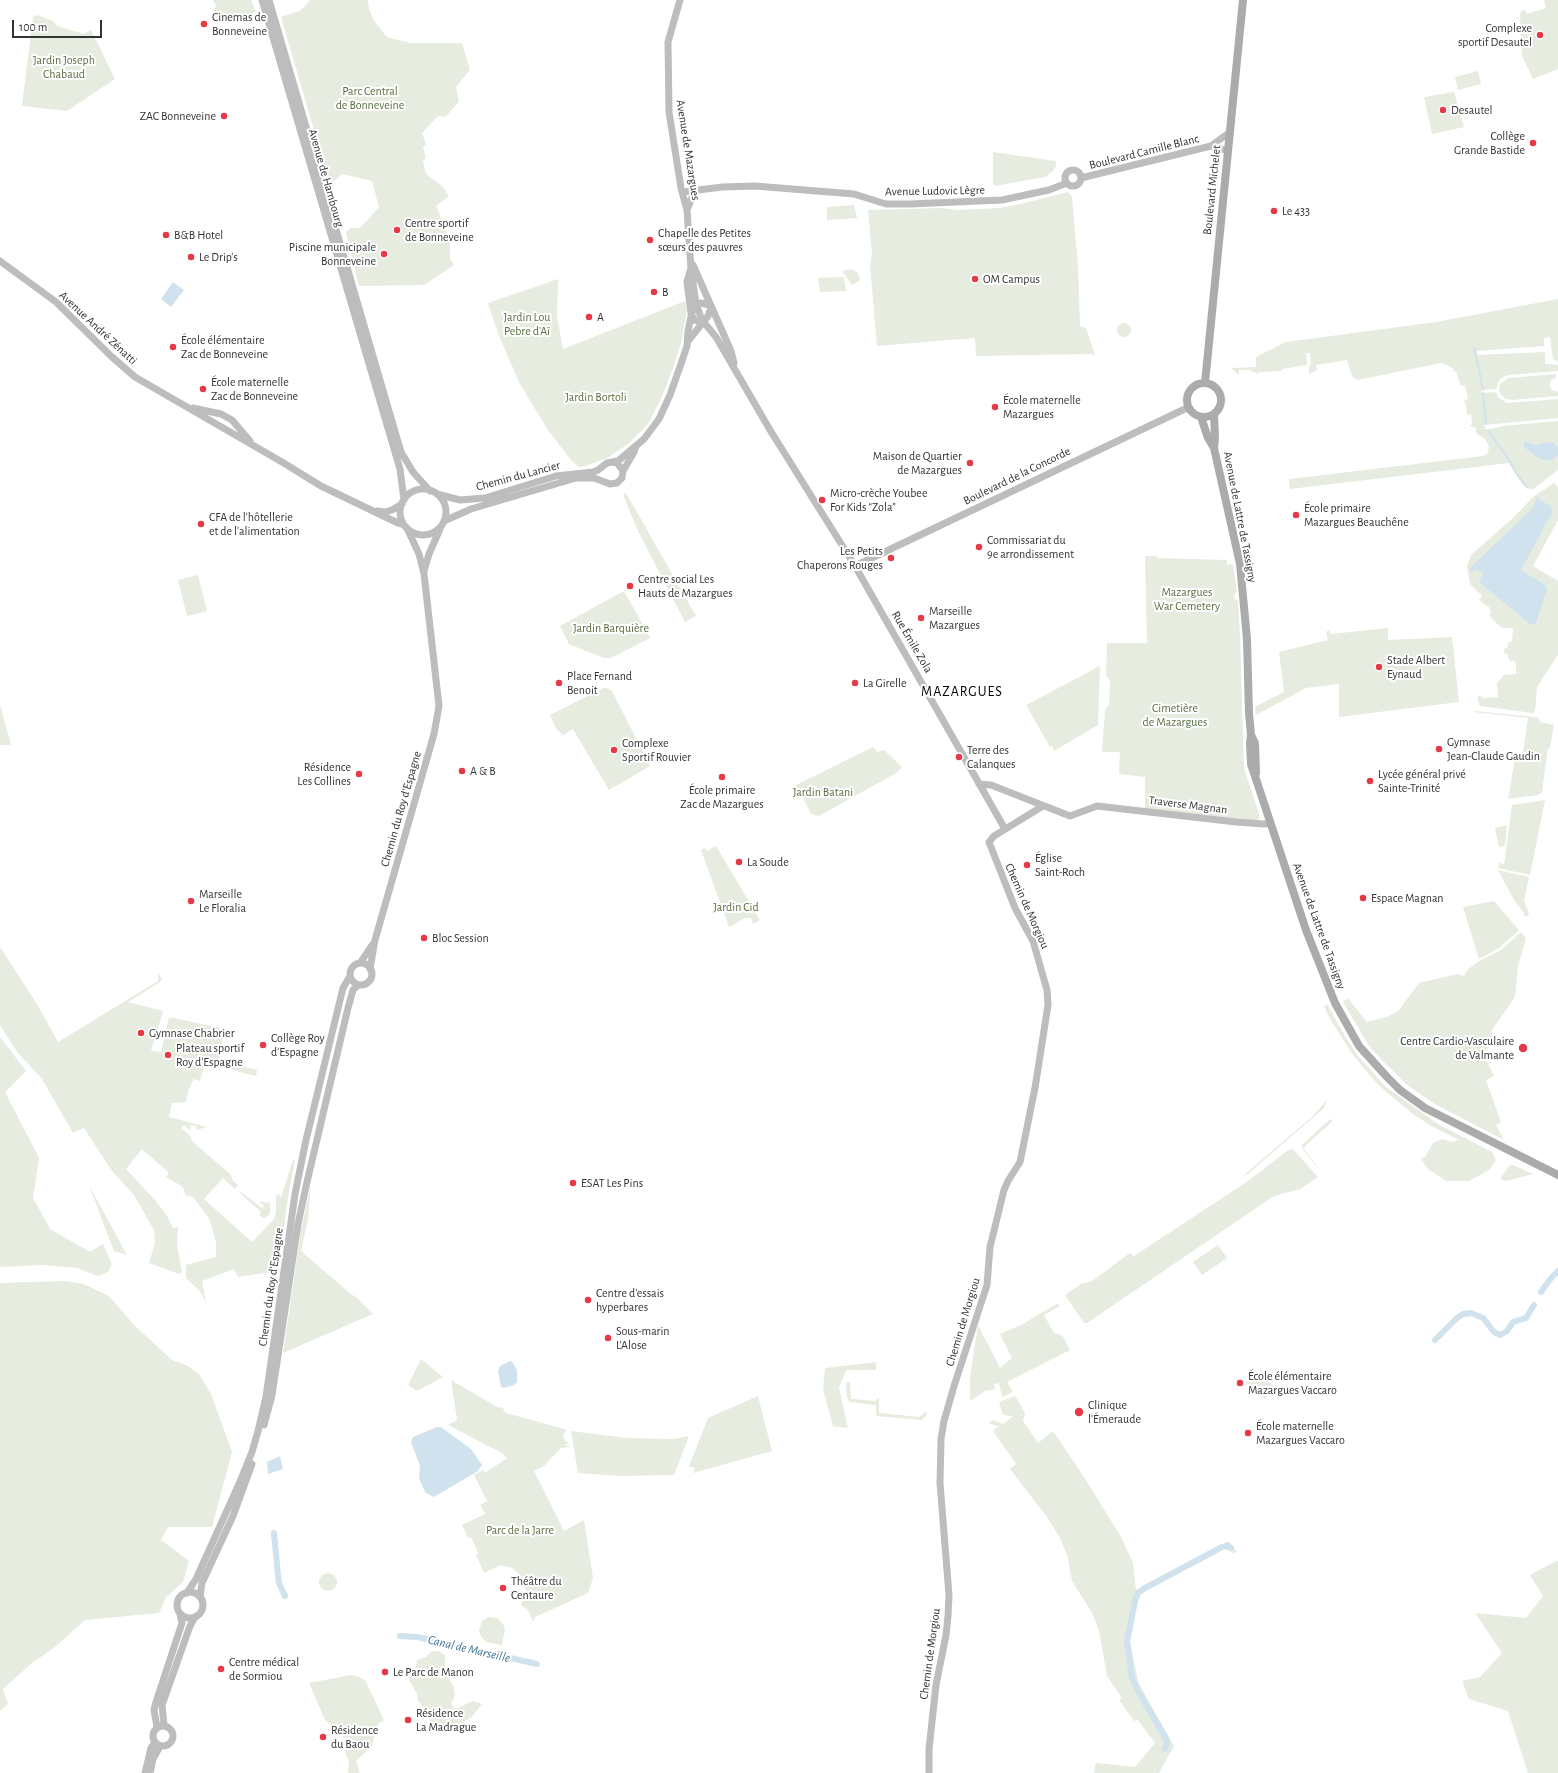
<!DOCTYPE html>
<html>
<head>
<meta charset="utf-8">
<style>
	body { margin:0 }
	#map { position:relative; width:1558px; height:1773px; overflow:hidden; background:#fff; font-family:"Alegreya Sans",sans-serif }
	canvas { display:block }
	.scale { position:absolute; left:12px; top:20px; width:90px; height:18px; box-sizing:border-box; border:2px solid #333; border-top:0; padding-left:5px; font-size:12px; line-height:14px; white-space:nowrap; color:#333; -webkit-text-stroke:3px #fff; paint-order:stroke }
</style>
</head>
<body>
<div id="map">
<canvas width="1558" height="1773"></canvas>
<div class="scale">100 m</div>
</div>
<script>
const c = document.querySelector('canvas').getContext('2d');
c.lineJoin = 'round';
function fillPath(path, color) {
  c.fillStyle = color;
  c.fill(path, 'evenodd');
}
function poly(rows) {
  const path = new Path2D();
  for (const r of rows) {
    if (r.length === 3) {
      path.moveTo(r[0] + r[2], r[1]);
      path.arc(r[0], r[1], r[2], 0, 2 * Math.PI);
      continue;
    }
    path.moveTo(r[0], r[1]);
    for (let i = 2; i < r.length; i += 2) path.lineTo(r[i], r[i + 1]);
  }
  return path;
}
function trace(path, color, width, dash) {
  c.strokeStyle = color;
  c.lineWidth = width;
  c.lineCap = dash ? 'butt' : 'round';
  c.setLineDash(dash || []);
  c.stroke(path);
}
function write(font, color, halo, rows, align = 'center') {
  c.font = font + ' "Alegreya Sans",sans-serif';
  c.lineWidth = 4;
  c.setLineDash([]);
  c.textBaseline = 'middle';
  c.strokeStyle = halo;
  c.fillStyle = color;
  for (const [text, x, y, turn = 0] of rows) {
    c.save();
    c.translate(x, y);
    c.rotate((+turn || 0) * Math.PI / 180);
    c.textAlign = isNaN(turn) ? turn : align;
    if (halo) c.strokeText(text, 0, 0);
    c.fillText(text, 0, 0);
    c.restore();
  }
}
fillPath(poly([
	[213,0,251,0,256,12,249,15,227,16,216,20,213,11,216,6],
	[310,0,368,0,369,9,374,21,387,37,410,43,462,43,470,70,456,87,459,102,445,117,438,116,422,133,426,144,423,147,426,158,423,161,426,174,442,186,449,196,436,206,450,241,450,259,454,265,424,285,359,286,346,232,350,228,360,228,379,207,372,181,342,174,330,185,281,17,300,11],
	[1544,0,1558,0,1558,69,1533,79,1522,56,1520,14,1521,11,1525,10,1527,14,1546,8],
	[37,15,53,21,57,26,84,34,91,30,115,79,67,111,22,106,33,17],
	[1478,71,1481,84,1458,90,1455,77],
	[1454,92,1464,127,1432,134,1424,97],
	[993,152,1056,161,1056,166,1053,171,1045,177,995,186,993,184],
	[1068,192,1072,197,1078,265,1080,326,1086,328,1095,355,1090,354,976,356,975,338,877,346,870,265,872,253,868,210,941,208,958,210,999,208,1021,204],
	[854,205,857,218,827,220,827,207],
	[852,269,858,273,860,280,852,285,842,271],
	[844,277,846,291,820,292,818,278],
	[558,279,557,316,563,349,685,301,687,310,681,343,674,366,661,399,648,424,628,444,607,458,586,466,579,467,571,460,548,430,520,384,499,336,488,303],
	[1558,299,1558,362,1553,359,1550,337,1544,338,1544,346,1477,351,1477,355,1545,352,1545,364,1558,365,1558,371,1508,375,1500,379,1496,389,1481,390,1482,393,1496,392,1499,398,1507,403,1558,399,1558,418,1484,425,1486,430,1503,426,1558,421,1558,470,1532,490,1529,487,1527,488,1522,484,1509,463,1290,489,1289,479,1483,456,1488,453,1489,446,1485,439,1476,433,1476,428,1469,426,1472,425,1471,414,1467,415,1466,405,1464,400,1468,399,1465,385,1461,386,1456,371,1452,372,1454,369,1445,364,1441,363,1357,380,1352,376,1347,360,1316,365,1317,370,1309,374,1309,367,1311,363,1310,353,1306,353,1307,365,1282,369,1282,371,1259,372,1258,374,1249,370,1239,370,1239,374,1237,374,1231,368,1256,367,1256,357,1286,342,1436,322],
	[1124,330,7],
	[1556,374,1556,378,1550,381,1550,387,1552,390,1558,392,1558,396,1512,400,1505,399,1499,392,1500,384,1508,378],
	[1554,483,1558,487,1558,520,1533,566,1558,581,1558,655,1542,679,1537,688,1535,711,1533,713,1480,706,1477,698,1479,695,1483,698,1498,697,1497,683,1504,675,1516,674,1516,664,1514,661,1510,661,1508,658,1508,654,1505,654,1504,649,1507,648,1509,642,1512,641,1513,628,1502,628,1492,619,1489,614,1491,613,1490,608,1479,600,1482,596,1470,584,1467,566,1471,555,1514,517,1533,497],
	[626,493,696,616,685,622,638,531,623,495],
	[1145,556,1157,556,1157,558,1227,560,1227,565,1233,564,1237,592,1234,595,1234,598,1238,601,1240,636,1244,768,1260,817,1257,821,1145,809,1145,777,1119,774,1120,752,1102,752,1105,709,1109,705,1110,680,1106,675,1107,643,1147,643],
	[198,575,207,611,187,616,178,580],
	[624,591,650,638,611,658,604,658,569,644,560,626],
	[1388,628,1388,640,1452,637,1459,702,1339,717,1339,684,1306,688,1256,715,1255,707,1284,692,1279,652,1328,640,1326,632,1329,630,1331,634],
	[1100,666,1098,725,1054,751,1052,746,1050,747,1026,705],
	[0,684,0,705,11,745,0,745],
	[603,688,607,688,612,691,650,766,609,790,573,729,563,735,557,730,550,715],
	[1475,711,1534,717,1539,718,1540,722,1554,725,1550,748,1548,748,1542,792,1538,795,1508,799,1516,753,1523,752,1528,718,1473,712],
	[873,747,877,752,884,750,902,767,896,773,819,816,811,814,796,785],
	[1545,800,1530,875,1498,868,1499,863,1504,864,1512,805],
	[1507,825,1505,846,1499,847,1495,828],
	[716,846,760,920,753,924,751,918,745,918,729,927,701,850,705,848,707,851],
	[1498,870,1529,877,1524,901,1529,913,1527,916,1524,916,1524,913,1514,900],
	[1494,901,1519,930,1499,948,1479,959,1463,907],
	[1521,932,1526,938,1518,966,1515,997,1492,1030,1492,1041,1484,1055,1494,1076,1486,1080,1501,1122,1496,1125,1504,1140,1433,1103,1406,1084,1381,1059,1369,1046,1343,1002,1348,998,1367,1022,1389,1016,1398,1011,1419,983,1457,974,1464,976,1467,970,1479,961,1501,950],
	[0,947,37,1004,58,1042,158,981,158,973,162,979,160,982,128,1002,163,1011,151,1051,161,1052,169,1017,225,1029,218,1060,257,1070,256,1076,205,1063,200,1081,193,1079,190,1088,189,1088,186,1102,172,1103,169,1117,207,1127,196,1130,197,1126,191,1125,190,1130,184,1125,181,1128,191,1137,192,1141,231,1175,233,1181,238,1185,235,1189,223,1178,204,1199,252,1242,274,1219,276,1212,276,1197,277,1194,281,1197,293,1160,295,1160,288,1197,271,1319,264,1319,274,1277,271,1272,238,1277,234,1269,202,1281,206,1302,199,1290,186,1278,186,1265,216,1257,216,1242,209,1218,193,1197,185,1195,184,1189,180,1185,166,1177,169,1173,142,1149,126,1169,154,1199,166,1214,173,1228,178,1227,177,1245,182,1272,179,1274,149,1263,155,1243,154,1230,134,1195,112,1171,84,1128,73,1133,42,1079,18,1053,0,1025],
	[1327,1004,1346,1038,1358,1056,1386,1087,1438,1124,1492,1152,1496,1160,1489,1170,1469,1181,1446,1181,1428,1169,1421,1159,1426,1156,1433,1143,1442,1139,1452,1142,1459,1140,1435,1128,1414,1115,1384,1090,1373,1079,1353,1055,1330,1019,1324,1006],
	[0,1037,26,1071,5,1092,39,1158,33,1198,50,1229,90,1252,103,1244,112,1264,108,1272,98,1276,77,1268,42,1265,0,1267],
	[1327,1100,1324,1108,1248,1174,1243,1176,1313,1116],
	[1330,1119,1333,1121,1305,1146,1304,1149,1323,1174,1304,1151,1302,1145],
	[1293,1149,1318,1177,1300,1189,1274,1196,1087,1323,1084,1323,1065,1295,1081,1284,1092,1281,1130,1253,1134,1256,1248,1181,1287,1151],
	[1513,1165,1533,1174,1506,1181,1500,1179,1509,1166],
	[89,1185,127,1255,114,1251],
	[311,1185,308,1219,301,1251,353,1296,354,1295,373,1314,283,1353,301,1230],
	[241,1192,262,1208,264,1206,258,1201,270,1203,270,1213,268,1216,264,1218,260,1216,259,1215,261,1212,240,1193],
	[1218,1245,1227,1258,1202,1275,1193,1262],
	[64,1281,84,1284,109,1296,133,1324,172,1360,188,1366,199,1374,211,1394,232,1452,212,1527,168,1527,161,1540,189,1561,183,1582,166,1597,159,1613,85,1620,55,1647,32,1663,3,1689,8,1704,0,1711,0,1283],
	[1058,1303,1060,1306,1044,1315,1054,1333,1062,1335,1070,1350,1007,1382,1013,1392,1002,1397,999,1383,994,1384,995,1389,985,1391,970,1401,970,1377,978,1325,1000,1368,1012,1358,1000,1334,1023,1324],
	[421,1359,443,1377,417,1391,409,1386,409,1383],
	[876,1362,876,1370,846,1370,839,1388,848,1428,833,1426,823,1389,825,1368],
	[1256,1372,1275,1387,1265,1399,1246,1383],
	[451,1380,499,1408,502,1407,506,1413,510,1414,567,1430,563,1435,565,1441,569,1443,566,1444,566,1446,570,1445,569,1447,561,1448,544,1466,534,1471,564,1531,584,1520,593,1578,588,1593,535,1617,533,1622,528,1610,521,1605,526,1590,523,1578,512,1568,500,1565,484,1573,476,1555,478,1553,471,1537,468,1538,462,1525,485,1514,480,1505,487,1501,474,1475,483,1470,485,1473,507,1458,502,1453,448,1425,457,1420],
	[846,1382,850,1382,851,1399,876,1401,876,1399,879,1399,879,1413,919,1417,925,1412,927,1413,927,1415,922,1420,876,1416,876,1405,850,1402,847,1398],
	[758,1396,772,1451,693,1473,695,1468,689,1466,708,1418],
	[1015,1396,1025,1413,1023,1421,1038,1443,1053,1431,1082,1474,1120,1535,1133,1563,1136,1590,1229,1541,1237,1552,1233,1553,1224,1548,1144,1591,1139,1597,1130,1641,1138,1682,1174,1746,1159,1773,1094,1773,1096,1763,1135,1767,1155,1743,1138,1720,1134,1721,1119,1700,1122,1698,1107,1676,1099,1630,1091,1611,1072,1581,1068,1558,1060,1538,1047,1517,1010,1469,1016,1464,993,1431,999,1426,989,1424,992,1420,1003,1424,1013,1416,1003,1415,999,1402],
	[571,1431,626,1438,675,1439,689,1436,674,1475,620,1476,578,1473],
	[1556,1561,1558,1561,1558,1773,1528,1773,1508,1711,1469,1699,1462,1681,1480,1677,1502,1653,1475,1613,1526,1618,1543,1596,1530,1575],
	[328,1582,9],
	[489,1617,497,1618,503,1624,505,1629,502,1645,486,1642,480,1635,479,1631,482,1621],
	[432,1651,438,1651,445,1655,445,1672,453,1686,455,1695,451,1704,455,1709,473,1701,482,1704,472,1717,465,1721,459,1727,447,1726,438,1729,434,1728,429,1718,427,1711,418,1701,417,1694,408,1678,409,1672,416,1667,417,1660,426,1657],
	[351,1675,357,1676,365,1680,384,1720,378,1724,372,1746,356,1761,360,1773,348,1773,349,1761,345,1752,343,1734,325,1720,309,1683]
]), '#e6ecdf');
fillPath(poly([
	[173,282,184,290,171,307,161,299],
	[1524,441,1535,445,1548,442,1553,443,1558,448,1558,455,1551,461,1540,459,1524,447],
	[1535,497,1538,497,1539,499,1550,506,1553,511,1521,570,1545,585,1547,589,1536,623,1534,624,1530,624,1479,582,1483,574,1480,571,1475,569,1472,572,1469,569,1533,508,1536,500],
	[510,1361,513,1363,517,1370,517,1382,514,1385,504,1388,501,1387,498,1371,500,1366],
	[437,1427,441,1427,471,1449,482,1465,478,1471,434,1497,425,1492,419,1478,420,1466,411,1442,413,1437],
	[280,1456,283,1469,268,1474,267,1462]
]), '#cfe2ee');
trace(poly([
	[1474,347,1483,390],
	[1483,393,1486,424],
	[1488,430,1509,460,1516,473,1528,488]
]), '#cfe2ee', 2);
trace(poly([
	[1541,1292,1551,1278,1558,1271],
	[1435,1340,1457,1318,1463,1314,1471,1313,1483,1318,1494,1332,1500,1335,1507,1331,1513,1322,1526,1318,1534,1305],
	[274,1533,278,1575,279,1583,285,1596],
	[400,1636,417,1637,537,1664],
	[1165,1749,1167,1743,1165,1737,1138,1691,1132,1678,1127,1642,1135,1600,1138,1593,1145,1588,1222,1547,1227,1546,1231,1548]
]), '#cfe2ee', 6);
trace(poly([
	[262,0,400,469,404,500],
	[269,0,401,452,413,472,430,491],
	[680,0,668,42,669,112,681,188,687,210,691,269,696,304,702,320,716,337,770,430,855,566,1005,829],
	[1211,146,1228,151],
	[1073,178,8],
	[1081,178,1211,146,1230,132],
	[683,192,722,187,755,186,854,194,886,204,910,204,1002,200,1049,190,1067,183],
	[687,210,695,190],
	[0,261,56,302,112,357,135,377,282,462,321,486,398,523,404,525],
	[693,265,731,351,734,363],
	[690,271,687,282,691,313,694,320,703,323],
	[688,341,708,316,711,308],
	[193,408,221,414,232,420,250,441],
	[623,471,634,452,636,446],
	[423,512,23],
	[437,494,460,500,485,498,556,476,593,472,598,470,607,463,618,461,644,439,659,419,670,395,682,361,687,346,688,331,693,307,701,303,709,305],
	[377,511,385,512,392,510,402,504],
	[444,521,471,509,576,478,594,478,610,484,617,483,622,478,623,471,617,463,612,462],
	[855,566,1189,407],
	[424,571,429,554,440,529],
	[979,784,991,785,1070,816,1097,806,1236,822,1264,824,1270,823],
	[360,963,373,944],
	[361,974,11],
	[370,969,375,940,434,734,439,706,424,574,419,554,407,528],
	[264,1425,272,1395,298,1224,307,1182,348,1008,353,990,358,985],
	[190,1605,13],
	[187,1593,196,1579,239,1484,252,1452,258,1431,266,1397,295,1194,306,1140,343,988,350,976],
	[200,1597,202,1583,233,1516,252,1464],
	[164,1725,162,1705,190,1626,195,1617],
	[163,1736,10],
	[157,1727,154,1710,156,1702,182,1623,180,1614],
	[145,1773,151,1748,155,1742],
	[150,1773,153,1759,160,1746],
	[929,1773,929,1749,936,1685,946,1635,948,1616,949,1595,940,1483,941,1439,944,1421,954,1386,987,1285,990,1247,1004,1190,1008,1181,1020,1162,1035,1088,1048,1005,1047,990,1033,941,1015,908,989,842,994,836,1043,806]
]), '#bdbdbd', 7);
trace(poly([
	[1205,383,1243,0],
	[1204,400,17],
	[1214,414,1215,438,1214,448],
	[1201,417,1208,438,1214,448,1240,564,1247,639,1249,713,1251,735,1255,743,1256,773],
	[1251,735,1250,742,1251,764,1306,930,1335,1003,1359,1046,1387,1077,1400,1090,1425,1108,1558,1175]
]), '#ababab', 8);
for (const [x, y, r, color] of [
	[204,24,4,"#e63946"],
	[1540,35,4,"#e63946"],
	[1443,110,4,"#e63946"],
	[224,116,4,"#e63946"],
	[1533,143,4,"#e63946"],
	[1274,211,4,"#e63946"],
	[397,230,4,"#e63946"],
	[166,235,4,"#e63946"],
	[650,240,4,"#e63946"],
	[384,254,4,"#e63946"],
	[191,257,4,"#e63946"],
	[975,279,4,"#e63946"],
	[654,292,4,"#e63946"],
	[589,317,4,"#e63946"],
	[173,347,4,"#e63946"],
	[203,389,4,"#e63946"],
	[995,407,4,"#e63946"],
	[970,463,4,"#e63946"],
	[822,500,4,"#e63946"],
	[1296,515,4,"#e63946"],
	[201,524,4,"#e63946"],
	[979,547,4,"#e63946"],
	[891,558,4,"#e63946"],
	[630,586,4,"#e63946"],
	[921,618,4,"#e63946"],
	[1379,667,4,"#e63946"],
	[559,683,4,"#e63946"],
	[855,683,4,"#e63946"],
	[1439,749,4,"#e63946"],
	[614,750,4,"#e63946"],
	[959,757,4,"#e63946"],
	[462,771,4,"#e63946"],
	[359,774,4,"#e63946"],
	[722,777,4,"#e63946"],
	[1370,781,4,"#e63946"],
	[739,862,4,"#e63946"],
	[1027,865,4,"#e63946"],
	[1363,898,4,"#e63946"],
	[191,901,4,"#e63946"],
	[424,938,4,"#e63946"],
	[141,1033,4,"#e63946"],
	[263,1045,4,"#e63946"],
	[1523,1048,5,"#e63946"],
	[168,1055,4,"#e63946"],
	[573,1183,4,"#e63946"],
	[588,1300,4,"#e63946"],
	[608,1338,4,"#e63946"],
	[1240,1383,4,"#e63946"],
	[1079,1412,5,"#e63946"],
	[1248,1433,4,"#e63946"],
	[503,1588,4,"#e63946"],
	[221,1669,4,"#e63946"],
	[385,1672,4,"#e63946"],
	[408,1720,4,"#e63946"],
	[323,1737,4,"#e63946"]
]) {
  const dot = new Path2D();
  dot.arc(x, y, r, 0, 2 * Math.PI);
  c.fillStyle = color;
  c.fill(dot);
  trace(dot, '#fff', 1.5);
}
write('12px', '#333', '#fff', [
	["Cinemas de",212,17],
	["Bonneveine",212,31],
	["Complexe",1532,28,"right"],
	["sportif Desautel",1532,42,"right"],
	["Desautel",1451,110],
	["ZAC Bonneveine",216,116,"right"],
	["Collège",1525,136,"right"],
	["Grande Bastide",1525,150,"right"],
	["Le 433",1282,211],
	["Centre sportif",405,223],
	["de Bonneveine",405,237],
	["Chapelle des Petites",658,233],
	["sœurs des pauvres",658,247],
	["B&B Hotel",174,235],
	["Piscine municipale",376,247,"right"],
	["Bonneveine",376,261,"right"],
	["Le Drip's",199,257],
	["OM Campus",983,279],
	["B",662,292],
	["A",597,317],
	["École élémentaire",181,340],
	["Zac de Bonneveine",181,354],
	["École maternelle",211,382],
	["Zac de Bonneveine",211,396],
	["École maternelle",1003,400],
	["Mazargues",1003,414],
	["Maison de Quartier",962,456,"right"],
	["de Mazargues",962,470,"right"],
	["Micro-crèche Youbee",830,493],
	["For Kids “Zola”",830,507],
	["École primaire",1304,508],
	["Mazargues Beauchêne",1304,522],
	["CFA de l'hôtellerie",209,517],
	["et de l'alimentation",209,531],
	["Commissariat du",987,540],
	["9e arrondissement",987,554],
	["Les Petits",883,551,"right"],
	["Chaperons Rouges",883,565,"right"],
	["Centre social Les",638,579],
	["Hauts de Mazargues",638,593],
	["Marseille",929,611],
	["Mazargues",929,625],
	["Stade Albert",1387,660],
	["Eynaud",1387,674],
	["Place Fernand",567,676],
	["Benoit",567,690],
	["La Girelle",863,683],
	["Gymnase",1447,742],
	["Jean-Claude Gaudin",1447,756],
	["Complexe",622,743],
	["Sportif Rouvier",622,757],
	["Terre des",967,750],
	["Calanques",967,764],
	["Résidence",351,767,"right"],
	["Les Collines",351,781,"right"],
	["A & B",470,771],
	["Lycée général privé",1378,774],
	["Sainte-Trinité",1378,788],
	["École primaire",722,790,"center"],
	["Zac de Mazargues",722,804,"center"],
	["Église",1035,858],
	["Saint-Roch",1035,872],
	["La Soude",747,862],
	["Marseille",199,894],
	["Le Floralia",199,908],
	["Espace Magnan",1371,898],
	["Bloc Session",432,938],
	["Gymnase Chabrier",149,1033],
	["Collège Roy",271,1038],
	["d'Espagne",271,1052],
	["Centre Cardio-Vasculaire",1514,1041,"right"],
	["de Valmante",1514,1055,"right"],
	["Plateau sportif",176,1048],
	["Roy d'Espagne",176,1062],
	["ESAT Les Pins",581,1183],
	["Centre d'essais",596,1293],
	["hyperbares",596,1307],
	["Sous-marin",616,1331],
	["L'Alose",616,1345],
	["École élémentaire",1248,1376],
	["Mazargues Vaccaro",1248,1390],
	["Clinique",1088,1405],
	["l'Émeraude",1088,1419],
	["École maternelle",1256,1426],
	["Mazargues Vaccaro",1256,1440],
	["Théâtre du",511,1581],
	["Centaure",511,1595],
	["Centre médical",229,1662],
	["de Sormiou",229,1676],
	["Le Parc de Manon",393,1672],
	["Résidence",416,1713],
	["La Madrague",416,1727],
	["Résidence",331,1730],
	["du Baou",331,1744]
], 'left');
write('12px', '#56703f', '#fff', [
	["Jardin Joseph",64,60],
	["Chabaud",64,74],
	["Parc Central",370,91],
	["de Bonneveine",370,105],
	["Jardin Lou",527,317],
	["Pebre d'Aï",527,331],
	["Jardin Bortoli",596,397],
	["Mazargues",1187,592],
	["War Cemetery",1187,606],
	["Jardin Barquière",611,628],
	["Cimetière",1175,708],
	["de Mazargues",1175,722],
	["Jardin Batani",823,792],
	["Jardin Cid",736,907],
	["Parc de la Jarre",520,1530]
]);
write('12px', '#333', '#fff', [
	["Avenue de Mazargues",688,150,81],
	["Boulevard Camille Blanc",1144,152,-14],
	["Avenue de Hambourg",326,178,74],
	["Boulevard Michelet",1212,190,-84],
	["Avenue Ludovic Lègre",935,191,-1],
	["Avenue André Zénatti",98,328,43],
	["Chemin du Lancier",518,476,-15],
	["Boulevard de la Concorde",1017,476,-26],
	["Avenue de Lattre de Tassigny",1240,517,79],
	["Rue Émile Zola",912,642,60],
	["Traverse Magnan",1188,805,7],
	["Chemin du Roy d'Espagne",401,809,-74],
	["Chemin de Morgiou",1027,906,66],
	["Avenue de Lattre de Tassigny",1319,926,70],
	["Chemin du Roy d'Espagne",271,1287,-82],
	["Chemin de Morgiou",963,1322,-73],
	["Chemin de Morgiou",930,1654,-82]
]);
write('italic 13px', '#3f7597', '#fff', [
	["Canal de Marseille",469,1649,13]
]);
c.letterSpacing = '1px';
write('14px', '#000', '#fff', [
	["MAZARGUES",962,692]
]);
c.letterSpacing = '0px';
</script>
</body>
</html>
